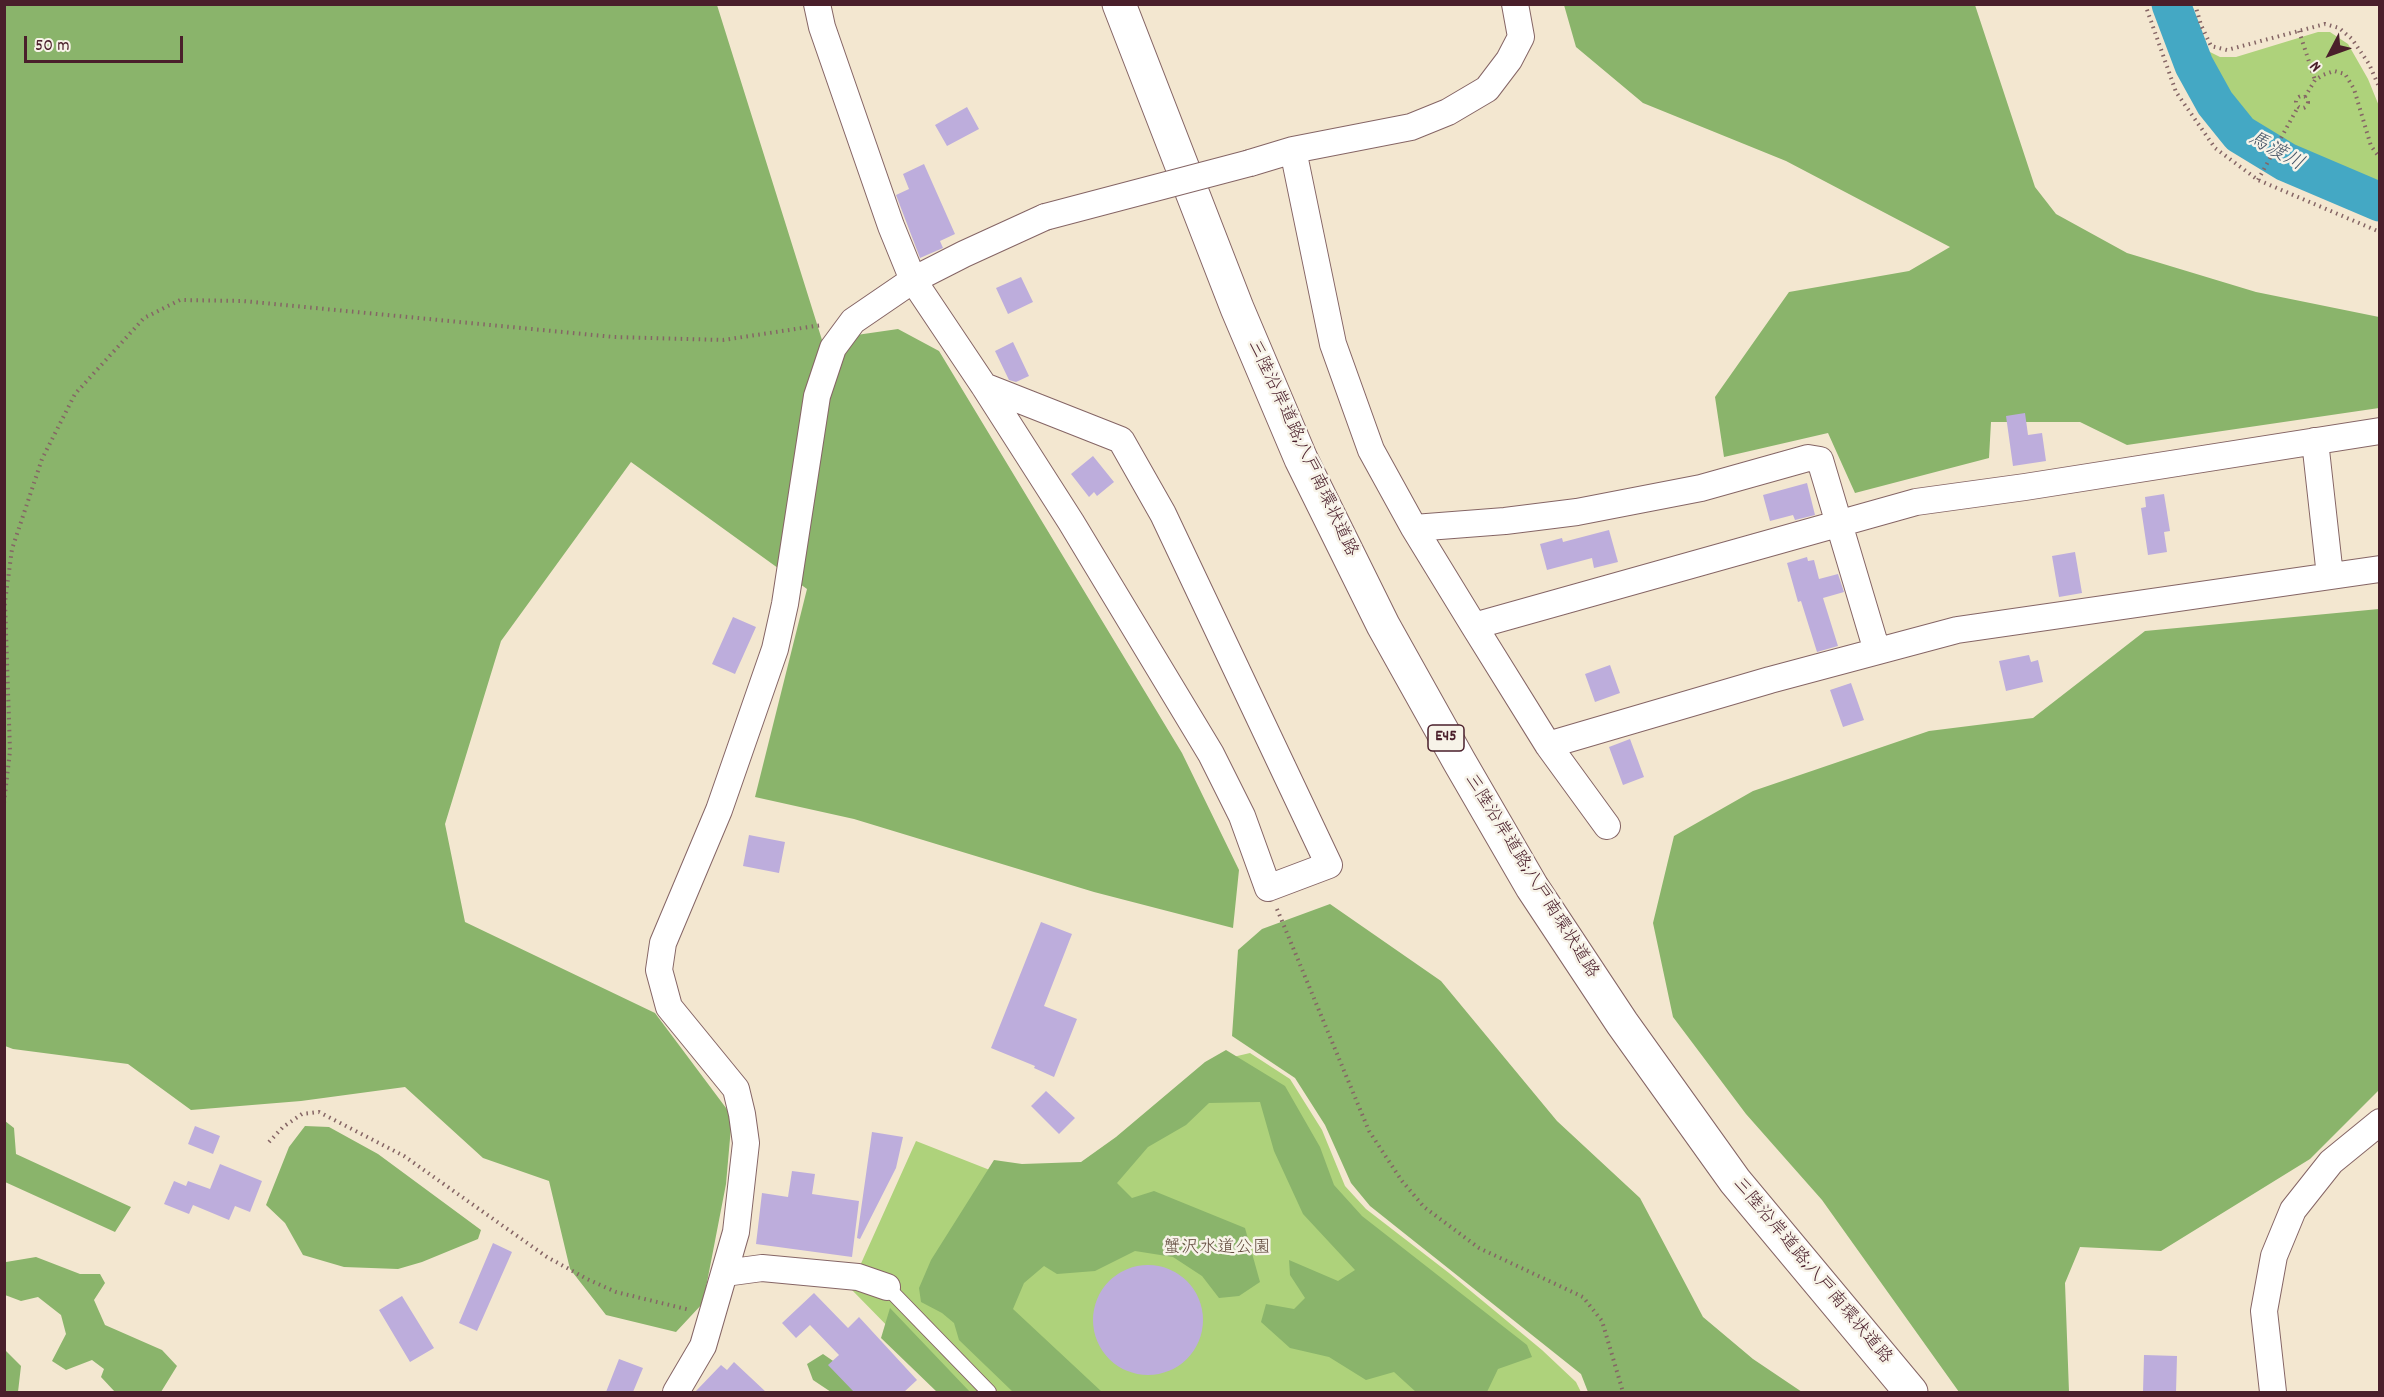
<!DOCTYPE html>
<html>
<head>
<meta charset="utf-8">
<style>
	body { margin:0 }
	#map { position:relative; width:2384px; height:1397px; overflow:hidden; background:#f3e7d0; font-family:Dekko,sans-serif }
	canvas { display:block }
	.frame { position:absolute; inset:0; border:6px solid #4a1f2b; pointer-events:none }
	.north { position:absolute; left:2300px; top:24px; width:60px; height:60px; -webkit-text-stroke:4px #f7f3e8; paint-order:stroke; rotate:229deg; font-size:16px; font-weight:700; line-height:24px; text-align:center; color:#4a1f2b }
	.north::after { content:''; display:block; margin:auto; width:21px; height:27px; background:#4a1f2b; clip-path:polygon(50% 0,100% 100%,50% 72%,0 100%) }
	.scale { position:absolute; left:24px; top:36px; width:159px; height:27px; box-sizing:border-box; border:3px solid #4a1f2b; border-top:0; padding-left:8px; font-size:18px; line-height:21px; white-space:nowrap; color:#4a1f2b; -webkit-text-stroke:4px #f7f3e8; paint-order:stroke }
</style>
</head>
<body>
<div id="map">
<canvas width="2384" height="1397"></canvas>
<div class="frame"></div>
<div class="north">N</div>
<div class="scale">50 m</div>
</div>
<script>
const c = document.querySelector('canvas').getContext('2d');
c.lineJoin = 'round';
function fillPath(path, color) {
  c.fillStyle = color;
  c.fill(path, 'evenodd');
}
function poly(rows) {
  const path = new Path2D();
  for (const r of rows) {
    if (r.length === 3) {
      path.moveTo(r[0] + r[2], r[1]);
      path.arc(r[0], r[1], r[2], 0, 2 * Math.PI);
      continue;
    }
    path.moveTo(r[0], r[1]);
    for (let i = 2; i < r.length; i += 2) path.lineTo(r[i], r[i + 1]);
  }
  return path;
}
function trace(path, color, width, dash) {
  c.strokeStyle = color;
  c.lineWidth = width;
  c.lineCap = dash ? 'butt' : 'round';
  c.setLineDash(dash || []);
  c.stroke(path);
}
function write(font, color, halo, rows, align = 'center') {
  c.font = font + ' Dekko,"Klee One",sans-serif';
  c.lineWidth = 5;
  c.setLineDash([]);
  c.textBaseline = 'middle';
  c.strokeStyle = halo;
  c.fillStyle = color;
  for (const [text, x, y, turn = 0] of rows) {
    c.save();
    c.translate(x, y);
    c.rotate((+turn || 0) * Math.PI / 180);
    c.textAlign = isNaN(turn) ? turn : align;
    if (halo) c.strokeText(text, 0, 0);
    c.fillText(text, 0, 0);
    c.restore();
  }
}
fillPath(poly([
	[2318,32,2330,32,2348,44,2368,79,2379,106,2379,189,2284,145,2253,126,2229,101,2202,57,2204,49,2220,57,2236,57],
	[1250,1053,1290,1079,1322,1130,1345,1186,1366,1209,1449,1273,1542,1350,1576,1382,1581,1392,952,1392,850,1288,916,1141,1061,1198,1216,1061]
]), '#aed27b');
fillPath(poly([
	[4,5,717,5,822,340,898,329,939,351,1182,753,1239,870,1233,928,1094,892,854,819,755,797,807,589,631,462,501,641,445,824,465,922,655,1013,732,1116,726,1184,703,1303,676,1332,606,1315,570,1269,549,1181,483,1158,405,1087,301,1101,191,1110,128,1064,13,1049,5,1046],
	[1564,5,1975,5,2035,187,2056,214,2127,253,2256,292,2379,317,2379,408,2127,445,2080,422,1991,422,1989,458,1855,493,1828,433,1724,457,1715,397,1789,292,1909,271,1950,247,1786,161,1643,103,1576,47],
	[2379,609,2379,1090,2310,1159,2161,1251,2080,1247,2065,1283,2069,1392,1959,1392,1822,1200,1746,1114,1673,1017,1653,923,1674,836,1753,791,1929,731,2033,718,2145,631],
	[1330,904,1441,981,1557,1121,1640,1198,1703,1317,1753,1359,1802,1392,1588,1392,1581,1374,1370,1206,1351,1183,1325,1125,1295,1078,1232,1036,1238,950,1262,929],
	[1226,1050,1285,1086,1320,1147,1334,1185,1362,1216,1527,1345,1532,1357,1498,1369,1487,1392,1416,1392,1394,1372,1366,1380,1329,1357,1290,1348,1261,1322,1266,1304,1294,1309,1305,1298,1290,1275,1289,1260,1338,1281,1355,1270,1303,1214,1274,1151,1260,1102,1209,1103,1186,1125,1148,1147,1117,1183,1132,1198,1154,1191,1245,1228,1260,1282,1239,1296,1219,1298,1202,1276,1173,1257,1135,1251,1095,1271,1057,1274,1044,1266,1024,1283,1013,1309,1102,1392,1013,1392,959,1340,954,1323,942,1313,921,1302,919,1288,931,1260,994,1160,1022,1164,1081,1162,1116,1137,1205,1062],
	[5,1121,14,1128,16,1154,131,1207,115,1232,5,1182],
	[305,1126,329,1127,378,1154,481,1230,478,1239,422,1262,398,1269,344,1267,303,1255,285,1223,266,1205,289,1147],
	[36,1257,80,1274,100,1274,105,1283,94,1300,105,1325,162,1350,177,1366,161,1392,115,1392,101,1377,104,1369,92,1360,66,1370,52,1361,66,1334,61,1315,38,1297,21,1301,5,1295,6,1262],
	[890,1308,970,1392,937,1392,881,1338],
	[5,1350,21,1366,18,1392,5,1392],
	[823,1354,878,1392,831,1392,813,1380,807,1364]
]), '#8ab46b');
trace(poly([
	[2171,4,2194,65,2215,103,2240,134,2286,162,2380,202]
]), '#44a8c4', 39);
fillPath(poly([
	[967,107,979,129,947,146,935,125],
	[924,164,955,234,940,241,943,248,920,258,896,195,909,189,903,174],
	[1021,277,1033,302,1008,314,996,288],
	[1013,342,1029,376,1016,382,1009,380,995,351],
	[2025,413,2028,435,2042,433,2046,461,2013,466,2006,416],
	[1093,456,1114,482,1097,496,1094,492,1089,497,1071,474],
	[1807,483,1815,515,1795,520,1793,515,1770,521,1763,495],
	[2164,494,2170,531,2164,532,2167,552,2148,555,2141,508,2146,507,2145,497],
	[1609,530,1618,562,1594,568,1592,558,1547,570,1540,544,1562,538,1563,542],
	[2075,552,2082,593,2059,597,2052,556],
	[1807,557,1808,561,1814,560,1819,579,1838,574,1844,592,1823,598,1838,646,1817,652,1801,601,1798,602,1787,563],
	[733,617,756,627,735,674,712,664],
	[2029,655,2031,662,2038,660,2043,682,2006,691,1999,661],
	[1610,665,1620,693,1595,702,1585,674],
	[1851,683,1864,720,1843,727,1830,690],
	[1630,739,1644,777,1623,785,1609,747],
	[749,835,785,842,779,873,743,866],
	[1041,922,1072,934,1044,1006,1077,1019,1054,1077,1034,1068,1035,1066,991,1048],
	[1046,1091,1075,1118,1059,1134,1031,1106],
	[195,1126,220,1136,213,1154,188,1144],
	[872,1132,903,1137,896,1168,860,1239,857,1238],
	[220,1164,262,1181,250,1212,235,1206,229,1220,193,1205,189,1214,164,1204,174,1181,186,1186,188,1181,210,1189],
	[792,1171,815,1174,812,1194,859,1201,852,1257,756,1244,762,1193,788,1197],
	[493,1243,512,1252,477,1331,459,1323],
	[1148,1320,55],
	[814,1293,848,1328,859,1317,917,1380,904,1392,854,1392,828,1365,839,1355,810,1325,796,1338,782,1323],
	[402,1296,434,1348,410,1362,379,1310],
	[2144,1355,2177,1356,2176,1392,2143,1392],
	[619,1359,643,1368,633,1392,606,1392],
	[734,1362,766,1392,695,1392,721,1365,727,1370]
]), '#bdaddc');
const lane = poly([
	[887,1287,989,1392]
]);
const street = poly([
	[817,4,822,27,891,226,913,280,984,386,1071,522,1211,754,1242,816,1268,888,1329,865,1163,514,1121,440,984,386],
	[1293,150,1333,344,1371,450,1414,528,1474,626,1548,745,1607,826],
	[1250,163,1293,150,1411,127,1448,112,1487,89,1509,60,1521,37,1515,4],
	[2315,441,2330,576],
	[1414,528,1505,521,1577,512,1701,488,1808,458,1820,460,1877,651],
	[1474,626,1916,502,2025,487,2380,431],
	[1548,745,1770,680,1957,630,2380,569],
	[725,1273,762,1268,858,1277,887,1287],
	[676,1392,703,1346,736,1232,746,1143,742,1114,736,1089,669,1007,659,970,663,943,719,810,775,649,785,604,817,396,833,348,853,321,913,280,964,254,1045,217],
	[2273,1392,2264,1311,2274,1256,2293,1210,2331,1162,2380,1122]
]);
const highway = poly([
	[1119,4,1237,308,1301,459,1383,625,1459,761,1532,887,1622,1023,1735,1181,1911,1392]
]);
trace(lane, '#856565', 16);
trace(street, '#856565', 28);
trace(highway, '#856565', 35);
trace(poly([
	[2145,4,2176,92,2215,148,2258,180,2380,232],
	[2195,4,2201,25,2211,46,2227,50,2325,24,2339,28,2352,39,2369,64,2380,89],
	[2299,31,2315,80],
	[2302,102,6],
	[2305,97,2315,80,2323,75,2334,71,2345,74,2354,89,2371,146,2380,158],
	[2258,180,2298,107],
	[4,803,10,751,5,602,12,549,42,459,75,394,144,318,180,300,243,301,614,337,723,340,822,325],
	[1277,909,1369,1131,1402,1181,1424,1207,1479,1248,1583,1297,1602,1321,1623,1392],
	[269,1142,283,1127,302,1114,319,1112,404,1156,547,1257,587,1279,616,1292,690,1310]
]), '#856565', 4, [1.5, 4.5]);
trace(lane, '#fff', 14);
trace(street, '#fff', 26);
trace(highway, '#fff', 33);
const streetBridge = poly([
	[1045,217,1250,163]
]);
trace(streetBridge, '#856565', 28, []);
trace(streetBridge, '#fff', 26);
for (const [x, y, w] of [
	[1446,738,36]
]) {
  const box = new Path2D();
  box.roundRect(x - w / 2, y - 13, w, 26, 4.5);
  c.fillStyle = '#f7f3e8';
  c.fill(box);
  trace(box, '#4a1f2b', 1.5);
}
write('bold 16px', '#4a1f2b', null, [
	["E45",1446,738]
]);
write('18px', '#4a1f2b', '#f7f3e8', [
	["三陸沿岸道路;八戸南環状道路",1301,449,65],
	["三陸沿岸道路;八戸南環状道路",1530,877,58],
	["三陸沿岸道路;八戸南環状道路",1811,1272,50]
]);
write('18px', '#634c3f', '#f7f3e8', [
	["蟹沢水道公園",1217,1250]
]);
write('italic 20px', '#485668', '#f7f3e8', [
	["馬渡川",2275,153,29]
]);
</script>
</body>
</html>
